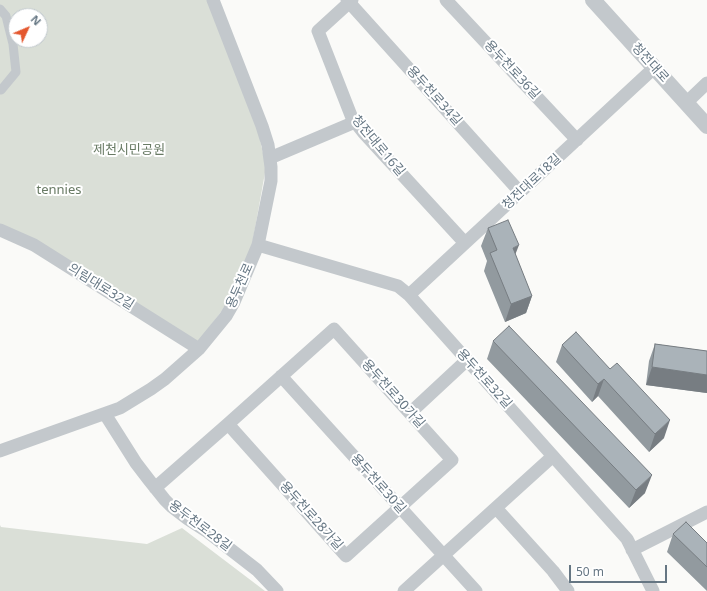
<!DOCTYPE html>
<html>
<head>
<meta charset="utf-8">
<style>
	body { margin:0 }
	#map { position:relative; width:707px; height:591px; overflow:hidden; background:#fafaf8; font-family:"Noto Sans",sans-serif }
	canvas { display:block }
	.north { position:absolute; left:8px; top:8px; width:40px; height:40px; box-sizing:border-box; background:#fff; border:1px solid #c1c8cd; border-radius:50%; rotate:46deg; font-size:11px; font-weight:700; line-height:16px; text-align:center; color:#657683 }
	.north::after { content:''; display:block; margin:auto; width:14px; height:18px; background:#e4572e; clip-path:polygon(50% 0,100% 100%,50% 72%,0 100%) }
	.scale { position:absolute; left:569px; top:565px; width:98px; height:18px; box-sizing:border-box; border:2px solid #657683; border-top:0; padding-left:5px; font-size:12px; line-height:14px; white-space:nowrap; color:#657683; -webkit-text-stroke:3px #fff; paint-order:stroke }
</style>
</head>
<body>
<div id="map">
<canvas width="707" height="591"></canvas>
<div class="north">N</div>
<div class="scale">50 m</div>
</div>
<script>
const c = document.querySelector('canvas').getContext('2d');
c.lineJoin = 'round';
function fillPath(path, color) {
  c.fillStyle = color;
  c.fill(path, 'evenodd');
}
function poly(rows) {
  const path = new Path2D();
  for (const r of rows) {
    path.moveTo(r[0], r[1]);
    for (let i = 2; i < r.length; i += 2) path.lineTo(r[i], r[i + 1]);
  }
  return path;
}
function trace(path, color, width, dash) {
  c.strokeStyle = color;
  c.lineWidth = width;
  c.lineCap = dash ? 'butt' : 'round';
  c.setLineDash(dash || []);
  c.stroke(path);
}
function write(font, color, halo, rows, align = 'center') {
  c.font = font + ' "Noto Sans","Noto Sans KR",sans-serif';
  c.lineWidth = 4;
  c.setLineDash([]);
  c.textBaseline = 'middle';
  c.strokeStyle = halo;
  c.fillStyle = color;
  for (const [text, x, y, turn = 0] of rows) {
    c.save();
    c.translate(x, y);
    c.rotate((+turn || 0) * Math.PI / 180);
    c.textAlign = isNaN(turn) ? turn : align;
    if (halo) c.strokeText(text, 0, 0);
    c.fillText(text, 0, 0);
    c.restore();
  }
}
fillPath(poly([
	[0,0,207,0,257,126,266,167,252,245,229,298,221,312,197,343,0,230],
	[16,16,40,16,40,40,16,40],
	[0,525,1,527,147,544,182,528,265,591,0,591]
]), '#dadfd7');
trace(poly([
	[0,9,6,16,13,44,16,72,1,90]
]), '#c3c8cc', 9);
trace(poly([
	[347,0,520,192],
	[352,0,318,31,352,118,363,132,465,243],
	[446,0,577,140],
	[686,103,707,83],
	[270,158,355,122],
	[0,230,34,245,199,349],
	[258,245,398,286,409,295,627,539,653,591],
	[409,295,654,68],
	[281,376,476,591],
	[410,413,467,360],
	[105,414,136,463,149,480,165,500,171,506,188,519,208,532,257,570,277,591],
	[0,451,120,408,151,389,165,379,199,349,226,316,234,302,258,245,271,181,271,167,268,145,262,126,213,0],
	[155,488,228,424,334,329,452,460,346,556,228,424],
	[496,508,553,571,568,591],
	[632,550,707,512],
	[404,591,553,456]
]), '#c3c8cc', 13);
trace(poly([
	[593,0,707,126]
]), '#c3c8cc', 16);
fillPath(poly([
	[488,228,515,254,532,296,526,313,505,322,484,271,487,261,481,246],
	[576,332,664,438,649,452,598,396,592,402,556,362,562,345],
	[493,341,645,493,629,508,487,359],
	[655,344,707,351,707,393,646,385,649,361],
	[673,534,707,543,707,591,667,552]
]), '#929a9f');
fillPath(poly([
	[519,245,512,263,513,248],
	[532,296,526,313,505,322,511,304],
	[652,367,707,375,707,393,646,385],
	[604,379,598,396,592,402,598,384],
	[670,420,664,438,649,452,655,434],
	[652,475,645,493,629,508,636,490]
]), '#777d82');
const building = poly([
	[508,220,519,245,513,248,532,296,511,304,490,253,497,250,488,228,508,220],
	[509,326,652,475,636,490,493,341,509,326],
	[576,332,610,369,617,363,670,420,655,434,604,379,598,384,562,345,576,332],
	[655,344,707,351,707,375,652,367,655,344],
	[686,522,707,543,707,567,673,534,686,522]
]);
fillPath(building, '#aab3b9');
trace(building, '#777d82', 1);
write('13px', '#657683', '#fff', [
	["청전대로",650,63,48],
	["용두천로36길",512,70,47],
	["용두천로34길",434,96,48],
	["청전대로16길",378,146,50],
	["청전대로18길",532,182,-43],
	["용두천로",240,286,-66],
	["의림대로32길",101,287,32],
	["용두천로32길",484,379,48],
	["용두천로30가길",393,394,48],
	["용두천로30길",378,484,48],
	["용두천로28가길",311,516,48],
	["용두천로28길",200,526,37]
]);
write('13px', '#687a64', '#fff', [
	["제천시민공원",129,150],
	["tennies",59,190]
]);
</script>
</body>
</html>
